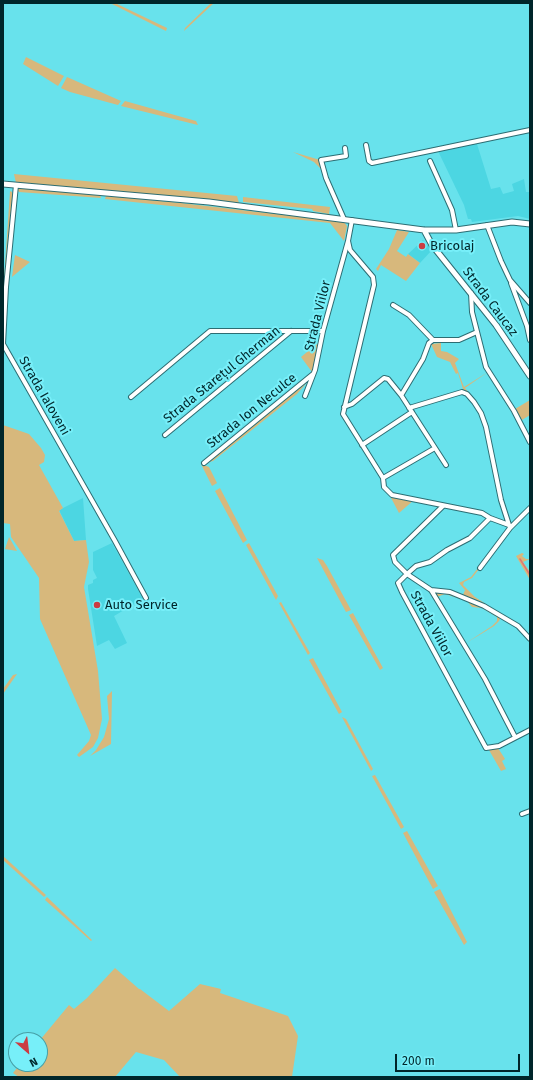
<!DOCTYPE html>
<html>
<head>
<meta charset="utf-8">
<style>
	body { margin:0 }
	#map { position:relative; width:533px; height:1080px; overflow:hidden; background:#68e2ec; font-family:"Fira Sans",sans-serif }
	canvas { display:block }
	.frame { position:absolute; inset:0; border:4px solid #00262a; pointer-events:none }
	.north { position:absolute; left:8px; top:1032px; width:40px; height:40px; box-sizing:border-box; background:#77eff9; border:1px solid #479fa6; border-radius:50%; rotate:152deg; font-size:11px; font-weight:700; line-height:16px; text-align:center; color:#00262a }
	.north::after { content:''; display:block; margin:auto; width:14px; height:18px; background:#cb3c42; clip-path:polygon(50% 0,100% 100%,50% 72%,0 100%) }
	.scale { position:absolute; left:395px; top:1054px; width:125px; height:18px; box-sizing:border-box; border:2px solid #00262a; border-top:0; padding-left:5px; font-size:12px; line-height:14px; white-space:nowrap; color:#00262a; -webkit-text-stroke:3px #77eff9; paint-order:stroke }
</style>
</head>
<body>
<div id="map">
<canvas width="533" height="1080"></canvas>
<div class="frame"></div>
<div class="north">N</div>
<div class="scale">200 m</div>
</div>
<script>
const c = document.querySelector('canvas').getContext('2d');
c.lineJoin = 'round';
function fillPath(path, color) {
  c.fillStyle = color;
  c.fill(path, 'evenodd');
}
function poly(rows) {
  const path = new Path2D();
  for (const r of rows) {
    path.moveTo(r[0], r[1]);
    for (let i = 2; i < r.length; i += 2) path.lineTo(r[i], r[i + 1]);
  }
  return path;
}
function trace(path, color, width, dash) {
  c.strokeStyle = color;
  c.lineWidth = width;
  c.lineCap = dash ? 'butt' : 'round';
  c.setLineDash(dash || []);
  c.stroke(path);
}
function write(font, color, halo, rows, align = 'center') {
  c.font = font + ' "Fira Sans",sans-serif';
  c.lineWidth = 4;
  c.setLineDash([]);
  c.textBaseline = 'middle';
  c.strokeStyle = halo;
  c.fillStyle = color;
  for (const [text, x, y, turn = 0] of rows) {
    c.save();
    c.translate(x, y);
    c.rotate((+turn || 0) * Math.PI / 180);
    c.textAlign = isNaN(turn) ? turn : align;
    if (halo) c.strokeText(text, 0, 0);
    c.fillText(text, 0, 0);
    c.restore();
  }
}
fillPath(poly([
	[477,144,491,189,500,187,503,194,514,191,512,184,524,179,526,192,530,192,530,219,518,216,472,222,471,219,468,219,464,205,438,151],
	[423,240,432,250,420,263,408,254],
	[83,498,86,540,74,541,59,510],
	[112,543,143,599,114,616,127,643,115,649,109,640,97,646,88,589,88,585,93,583,93,580,97,578,93,570,93,552]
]), '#4cd6e2');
fillPath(poly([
	[110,3,115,3,167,28,166,31],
	[211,3,214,3,184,31,185,28],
	[26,57,64,76,58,86,23,64],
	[67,77,121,101,118,105,70,92,61,88],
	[125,101,196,121,198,125,121,106],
	[293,152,320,160,329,190,321,169,314,162],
	[14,174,237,196,239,203,16,183],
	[20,188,100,195,101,198,19,192,17,189],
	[10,191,12,192,13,199,6,285,4,280],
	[106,196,181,203,344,222,347,226,344,241,330,223,105,199],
	[243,197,330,207,329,214,313,211,312,209,243,202],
	[397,230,409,232,397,251,406,257,408,254,420,263,406,281,381,265,378,271,376,269,389,249],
	[15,255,30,262,12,277],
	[318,343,313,370,312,372,301,357],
	[441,343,441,351,447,352,459,359,455,363,464,387,488,372,465,388,471,395,463,389,458,373,456,374,450,362,437,357,431,344],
	[310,379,297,394,213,461,206,463],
	[530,400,530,415,522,420,515,409],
	[3,425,29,434,41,448,45,455,44,462,39,465,63,508,59,511,74,541,86,540,89,562,84,587,98,671,102,719,98,738,93,747,79,757,77,755,89,741,91,735,40,619,39,578,11,537,10,524,3,523],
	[201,464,209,467,217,483,212,486],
	[220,488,247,540,243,543,215,491],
	[389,494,404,500,414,500,399,513],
	[9,537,17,551,5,549],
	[249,543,278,596,276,600,246,545],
	[522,553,524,554,522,556,526,559,530,559,523,562,530,572,530,580,516,556],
	[317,558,323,560,327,566,351,610,346,612],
	[478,568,479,569,472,578,464,582,463,585,475,597,492,608,463,595,465,590,459,583,471,577],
	[442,591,477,604,501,617,499,621,494,626,481,634,466,643,492,626,497,621,497,617,482,608,472,607,467,601,445,594,437,597,435,593],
	[281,602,310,653,308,655,279,603],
	[353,613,383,668,380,670,349,615],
	[313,658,342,712,339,714,309,660],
	[17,674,3,694,3,689,13,675],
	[112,691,111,744,90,756,96,750,104,737,109,719,107,696],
	[342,717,346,719,373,769,371,771],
	[498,748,505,759,502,761,506,769,501,771,489,750],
	[375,775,404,827,401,829,372,776],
	[407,831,438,886,433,889,403,833],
	[3,856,46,895,44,897,3,860],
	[440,889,467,942,464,945,434,892],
	[47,897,92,940,91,941,45,900],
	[115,968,139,989,140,989,169,1011,200,984,221,989,220,993,288,1016,298,1036,292,1077,180,1077,164,1060,136,1052,115,1077,19,1077,13,1073,20,1064,40,1064,40,1040,69,1005,74,1009,87,998]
]), '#d7b87c');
trace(poly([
	[520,559,530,575]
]), '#e07875', 1.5);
const minor = poly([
	[366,145,369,161,372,163,530,130],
	[430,161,452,210,456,230],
	[16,185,6,287,3,344,115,541,146,598],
	[344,219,326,178,321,160,346,156,345,148],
	[352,220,348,241,350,250,373,277,374,285,343,414,383,478,384,487,392,495,482,513,490,518,509,525],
	[487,225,501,261,510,280,530,303],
	[511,283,527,326,530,340],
	[471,293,472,312,486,367,514,411,530,442],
	[393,305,409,315,433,340],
	[401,395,446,465],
	[305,396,315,370,323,331,348,241],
	[131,397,210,331,323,331],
	[344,407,352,404,384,378,388,379,401,395,402,394,423,359,429,343,433,340,459,340,477,332],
	[409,408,462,392,467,394,474,402,481,413,486,427,501,500,510,528],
	[165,435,291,331],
	[362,445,412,412],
	[204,463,313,374],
	[383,478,435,448],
	[443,506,393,555,395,562,407,574,416,566,430,562,447,550,470,538,490,518],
	[480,568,510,528,530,508],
	[431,590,450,592,484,606,518,626,530,639],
	[515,737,485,679,431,590,407,574,398,583,402,592,486,748,499,746,530,730],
	[522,814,530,811]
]);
const tertiary = poly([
	[3,184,209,202,424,230,456,230,512,222,530,224],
	[424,230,432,245,496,325,530,376]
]);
trace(minor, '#2d6d73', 6);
trace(tertiary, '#2d6d73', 7);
trace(minor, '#fff', 4);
trace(tertiary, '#fff', 5);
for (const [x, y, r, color] of [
	[422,246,4,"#cb3c42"],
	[97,605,4,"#cb3c42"]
]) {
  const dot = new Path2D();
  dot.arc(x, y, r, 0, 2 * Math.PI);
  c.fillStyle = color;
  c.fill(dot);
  trace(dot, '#77eff9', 1.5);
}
write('13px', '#00262a', '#77eff9', [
	["Bricolaj",430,246],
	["Auto Service",105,605]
], 'left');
write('13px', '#00262a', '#77eff9', [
	["Strada Caucaz",490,302,53],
	["Strada Viilor",318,316,-76],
	["Strada Starețul Gherman",222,375,-39],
	["Strada Ialoveni",44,396,60],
	["Strada Ion Neculce",252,411,-39],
	["Strada Viilor",431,624,61]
]);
</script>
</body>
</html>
